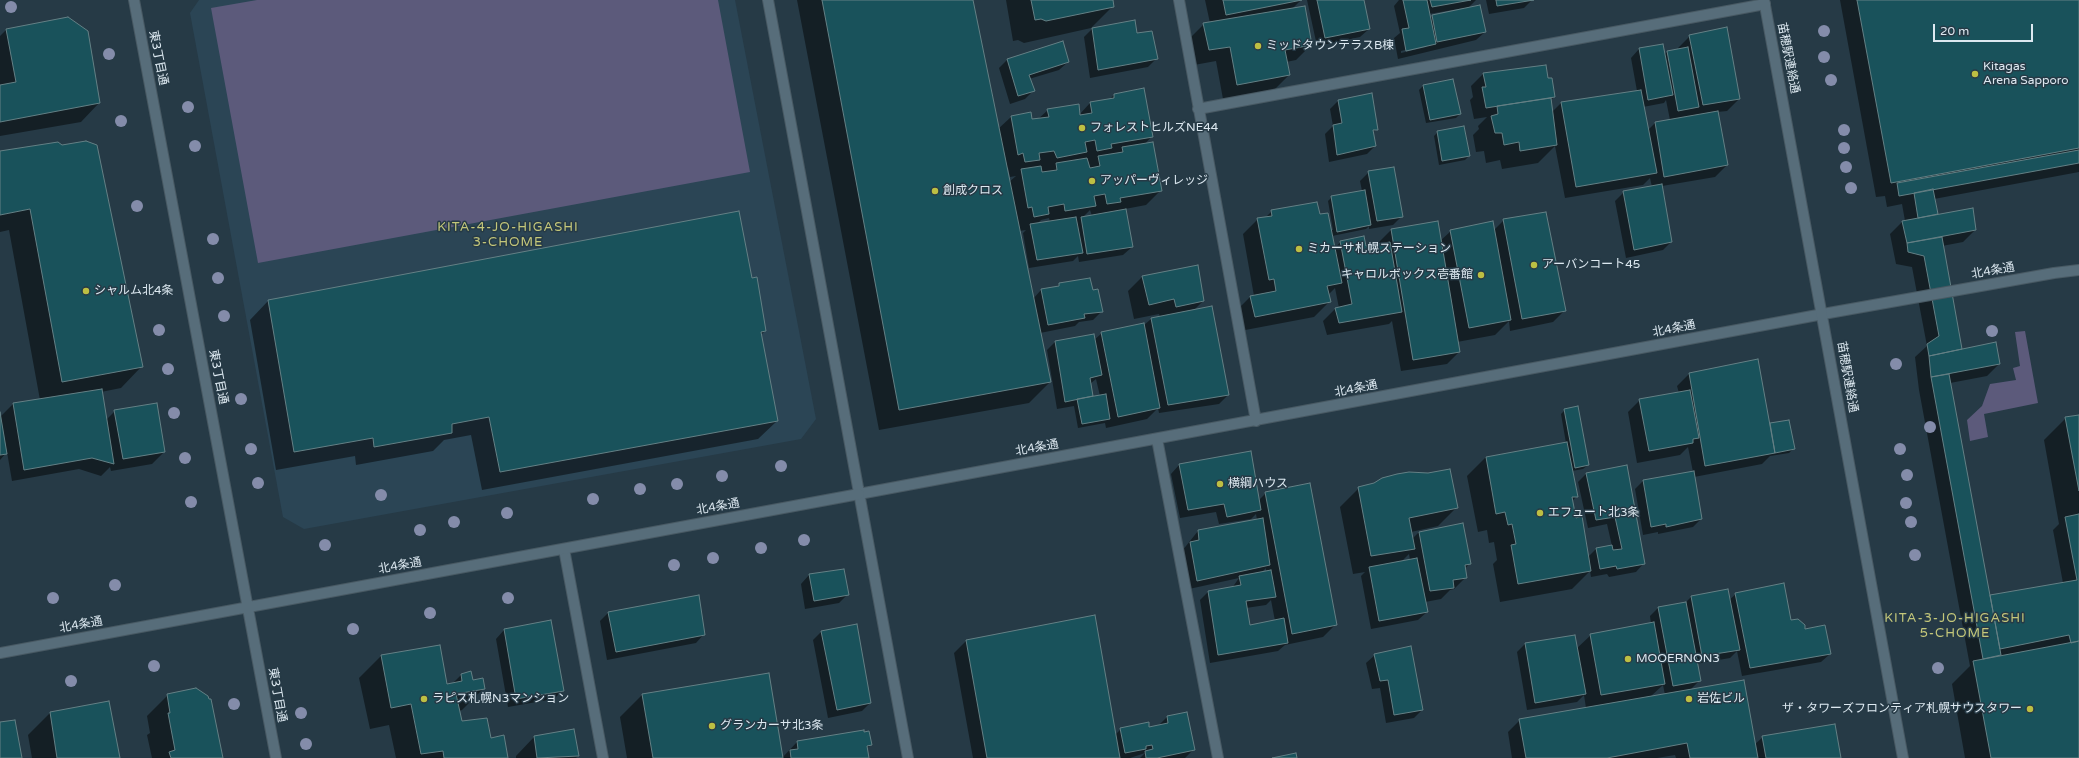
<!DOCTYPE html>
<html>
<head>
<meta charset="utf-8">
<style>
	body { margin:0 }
	#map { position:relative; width:2079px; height:758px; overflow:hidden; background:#263a46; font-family:"Varela Round",sans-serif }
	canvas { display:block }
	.scale { position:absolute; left:1933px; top:24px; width:100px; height:18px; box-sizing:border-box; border:2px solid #dce8f0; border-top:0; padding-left:5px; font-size:12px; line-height:14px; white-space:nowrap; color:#dce8f0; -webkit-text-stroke:3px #263a46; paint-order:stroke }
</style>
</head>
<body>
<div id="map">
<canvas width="2079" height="758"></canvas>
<div class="scale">20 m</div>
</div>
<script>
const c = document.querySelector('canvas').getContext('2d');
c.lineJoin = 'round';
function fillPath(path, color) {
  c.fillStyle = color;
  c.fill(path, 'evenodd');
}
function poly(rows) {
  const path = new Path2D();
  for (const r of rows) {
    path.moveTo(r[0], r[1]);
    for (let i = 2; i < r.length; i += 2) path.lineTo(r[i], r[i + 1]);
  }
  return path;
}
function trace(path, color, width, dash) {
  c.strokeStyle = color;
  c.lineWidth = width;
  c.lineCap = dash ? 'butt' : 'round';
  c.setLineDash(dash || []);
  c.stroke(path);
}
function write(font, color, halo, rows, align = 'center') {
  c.font = font + ' "Varela Round","Noto Sans JP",sans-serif';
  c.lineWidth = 3;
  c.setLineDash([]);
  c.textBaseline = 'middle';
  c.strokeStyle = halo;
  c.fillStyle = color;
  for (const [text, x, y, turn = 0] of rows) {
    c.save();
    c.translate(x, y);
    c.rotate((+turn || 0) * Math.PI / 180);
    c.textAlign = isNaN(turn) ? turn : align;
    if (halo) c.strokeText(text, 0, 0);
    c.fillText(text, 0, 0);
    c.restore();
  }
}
fillPath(poly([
	[199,0,735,0,816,419,801,439,304,529,283,517,190,13]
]), '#2b4555');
fillPath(poly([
	[257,0,718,0,750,172,258,263,211,8],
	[2025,331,2038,403,1984,414,1988,437,1970,441,1967,420,1982,406,1990,384,2016,380,2013,368,2020,366,2015,332]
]), '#5c5a7b');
fillPath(poly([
	[797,0,972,0,998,129,1011,117,1030,113,1031,120,1038,119,1048,110,1079,115,1090,103,1109,100,1114,95,1152,136,1144,145,1161,190,1146,205,1125,209,1132,247,1123,255,1079,262,1078,256,1073,261,1029,268,1023,233,1026,230,1019,231,1033,299,1041,290,1056,288,1059,284,1092,291,1102,311,1093,320,1079,322,1075,326,1040,333,1050,382,1029,403,879,430],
	[1006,168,1008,168,1010,177,1016,176,1009,182],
	[1090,210,1092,216,1083,217],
	[1049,218,1050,222,1037,224,1041,220],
	[1006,0,1112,0,1113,6,1091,28,1024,43,1018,40,1013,41],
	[1205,0,1301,0,1291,10,1311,45,1296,60,1286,62,1289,75,1274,90,1223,99,1216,61,1194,65,1189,39,1204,24,1210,23],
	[1307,0,1363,0,1369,29,1360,37,1317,46],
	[1399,0,1476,0,1467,9,1485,32,1476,40,1398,59,1394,38,1400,33,1394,6],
	[1464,8,1464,10,1433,16,1430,19,1429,14],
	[1426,45,1426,47,1401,53,1401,51],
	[1486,0,1532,0,1524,8,1489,14],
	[1840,0,2079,0,2079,172,1934,199,1938,216,1975,230,1963,242,1942,246,1961,351,1999,364,1987,376,1950,383,1989,597,2063,583,2053,530,2059,524,2044,440,2066,418,2079,416,2079,758,1965,758,1952,684,1970,666,1919,390,1915,357,1927,346,1912,267,1896,264,1890,234,1902,222,1905,221,1902,204,1887,207,1885,196,1876,197],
	[1134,21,1136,34,1156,59,1148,67,1090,78,1084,37,1092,29],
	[6,30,99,103,81,122,0,136,0,36],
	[1690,36,1739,99,1727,111,1717,112,1727,165,1715,177,1662,186,1671,242,1663,250,1626,258,1615,201,1624,192,1652,187,1650,178,1643,185,1565,198,1555,146,1538,163,1502,169,1500,160,1486,163,1484,151,1476,152,1473,135,1479,129,1478,126,1487,117,1474,119,1470,100,1473,97,1471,86,1483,74,1545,66,1547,80,1554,97,1550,101,1552,112,1561,103,1637,91,1631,58,1639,49,1662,45,1664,55,1667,52,1678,50,1678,48],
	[1666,100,1670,120,1655,123,1648,130,1643,107,1664,103],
	[1007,60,1068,62,1059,70,1029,79,1033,91,1025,99,1010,104,999,68],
	[1423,86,1460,114,1456,118,1426,123,1419,90],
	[1338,101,1377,129,1372,133,1375,146,1367,154,1329,162,1325,134,1333,126,1330,109],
	[1438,132,1469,156,1465,160,1439,165,1434,136],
	[0,152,142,366,121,388,101,392,106,420,115,411,164,452,152,464,111,471,110,467,101,476,79,469,12,481,7,452,0,460,0,417,13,404,40,400,9,230,0,232],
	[1369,172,1401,217,1393,225,1369,229,1369,226,1366,229,1332,236,1334,248,1341,242,1366,247,1380,245,1379,242,1391,230,1440,241,1451,231,1494,230,1504,220,1565,310,1553,322,1510,331,1509,321,1495,335,1457,342,1459,352,1447,364,1401,371,1392,321,1389,324,1327,335,1323,321,1335,309,1339,308,1335,288,1328,295,1329,302,1314,317,1240,331,1236,311,1251,296,1254,296,1243,234,1258,219,1265,218,1272,211,1319,215,1331,230,1333,230,1328,201,1332,197,1362,191,1360,181],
	[1143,276,1203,301,1193,311,1228,395,1219,404,1159,413,1158,408,1147,419,1106,428,1105,423,1078,428,1074,406,1057,409,1047,350,1055,342,1093,335,1094,340,1102,333,1143,326,1151,319,1160,317,1159,314,1134,319,1128,291],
	[1096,379,1100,396,1090,398,1092,396,1090,384],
	[751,279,765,331,761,335,777,421,758,439,482,490,471,435,444,440,433,451,356,465,355,456,276,470,250,320,268,301],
	[1689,374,1769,425,1771,424,1794,448,1789,453,1770,456,1762,464,1694,477,1701,519,1693,527,1658,534,1658,532,1643,535,1635,489,1643,481,1693,472,1688,447,1680,455,1637,463,1628,412,1640,400,1679,393,1677,386],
	[1565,410,1588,465,1583,469,1572,471,1577,496,1572,501,1575,519,1588,557,1596,549,1612,546,1607,524,1588,528,1578,482,1586,474,1626,466,1644,563,1636,572,1609,577,1607,574,1591,577,1590,571,1572,589,1500,602,1493,564,1497,560,1494,542,1489,543,1487,530,1478,532,1467,476,1486,457,1566,443,1561,414],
	[1250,452,1258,501,1266,493,1336,624,1323,637,1285,645,1278,651,1210,663,1200,600,1208,592,1232,588,1239,578,1189,589,1182,551,1198,531,1257,520,1256,514,1251,519,1219,524,1216,512,1180,518,1171,474,1179,465],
	[1266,568,1266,572,1261,573],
	[1271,600,1275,621,1250,627,1246,608,1266,605],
	[1359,488,1457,507,1438,526,1411,532,1412,539,1419,532,1469,564,1465,569,1466,577,1454,589,1450,590,1441,599,1425,602,1427,612,1418,620,1371,629,1361,576,1365,572,1353,574,1340,507],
	[1409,554,1410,560,1401,562],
	[843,570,848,594,839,603,805,609,801,584,809,575],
	[1736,594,1804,630,1830,654,1821,662,1742,676,1737,651,1730,658,1696,664,1699,681,1690,690,1754,745,1763,737,1840,758,1676,758,1675,755,1657,758,1512,758,1508,732,1520,720,1586,708,1584,695,1577,702,1527,710,1517,652,1525,644,1574,636,1576,649,1591,635,1651,624,1650,616,1658,608,1685,603,1691,597,1729,600],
	[1663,685,1665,695,1650,697],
	[698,596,704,634,696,643,607,660,600,621,608,613],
	[550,622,562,691,554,699,508,707,496,639,504,630],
	[821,632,870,703,862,711,828,718,813,640],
	[966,641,1115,735,1121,729,1149,728,1159,725,1167,717,1194,749,1185,758,1140,758,1145,753,1130,758,973,758,954,653],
	[1375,655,1422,710,1414,718,1386,723,1380,688,1372,689,1366,663],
	[381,656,446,685,452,684,461,675,470,673,472,681,484,688,462,710,459,711,461,723,491,739,507,758,396,758,389,725,370,729,359,678],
	[768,674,782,758,797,742,871,745,866,749,868,758,627,758,620,717,642,695],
	[168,695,221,758,152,758,147,735,150,733,147,716],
	[50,713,119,758,32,758,28,735],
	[534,737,578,756,576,758,516,758,516,756]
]), '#0007');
const building = poly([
	[822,0,973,0,1051,382,899,410,822,0],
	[1031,0,1113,0,1114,7,1046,21,1041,19,1035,20,1031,0],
	[1223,0,1302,0,1226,15,1223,0],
	[1317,0,1364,0,1370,29,1325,38,1317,0],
	[1403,0,1427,0,1436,44,1406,51,1402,29,1409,28,1403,0],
	[1430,0,1471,0,1432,7,1430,0],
	[1496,0,1534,0,1497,6,1496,0],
	[1857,0,2079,0,2079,148,1891,183,1857,0],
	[1480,5,1486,32,1437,42,1432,15,1480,5],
	[1305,6,1312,45,1285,50,1290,75,1237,85,1230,47,1209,50,1203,23,1305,6],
	[68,17,88,31,100,103,0,122,0,85,16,82,6,29,68,17],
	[1135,20,1137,33,1152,31,1158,59,1098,70,1092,28,1135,20],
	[1727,27,1740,99,1703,105,1689,35,1727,27],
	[1063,41,1069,62,1029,75,1035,91,1018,96,1007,59,1063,41],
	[1663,44,1673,95,1648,100,1639,48,1663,44],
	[1688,47,1699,107,1678,111,1667,51,1688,47],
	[1546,65,1548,78,1552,78,1555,97,1486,108,1482,87,1486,87,1483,73,1546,65],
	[1453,79,1461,114,1430,120,1423,85,1453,79],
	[1144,88,1153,137,1111,144,1112,148,1097,151,1095,140,1085,142,1087,152,1057,158,1054,151,1039,153,1040,160,1025,162,1023,153,1018,155,1011,116,1031,112,1032,119,1049,117,1047,109,1079,104,1080,115,1092,113,1090,102,1114,98,1114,94,1144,88],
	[1641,90,1657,173,1576,187,1561,102,1641,90],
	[1372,93,1378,130,1373,130,1376,146,1337,155,1333,125,1342,123,1338,100,1372,93],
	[1551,98,1557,145,1520,151,1519,142,1504,145,1502,133,1495,133,1491,116,1498,114,1497,106,1551,98],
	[1718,111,1728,165,1664,177,1655,122,1718,111],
	[1464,126,1470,156,1442,161,1437,131,1464,126],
	[86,141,97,145,143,367,62,382,30,209,0,215,0,151,58,142,62,145,86,141],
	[1153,142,1162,191,1120,198,1121,202,1107,204,1105,194,1094,196,1096,206,1065,211,1064,204,1048,207,1049,214,1034,217,1032,207,1028,208,1021,169,1041,166,1042,172,1057,170,1056,163,1087,158,1090,168,1100,166,1098,156,1123,152,1122,147,1153,142],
	[2079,150,2079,163,1899,196,1897,183,2079,150],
	[1394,167,1403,217,1377,221,1368,171,1394,167],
	[1662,184,1672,242,1634,250,1623,191,1662,184],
	[1933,189,1938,214,1918,218,1914,193,1933,189],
	[1365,190,1371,225,1337,232,1331,196,1365,190],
	[1317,202,1320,214,1328,213,1342,283,1327,286,1331,302,1255,317,1250,296,1276,291,1274,279,1269,280,1257,218,1272,216,1271,210,1317,202],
	[1973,208,1976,230,1907,243,1902,221,1973,208],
	[1126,209,1133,247,1087,254,1081,217,1126,209],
	[739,211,752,278,757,277,766,331,761,332,778,421,500,472,489,417,452,424,452,433,374,447,373,438,294,452,268,300,739,211],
	[1546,212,1566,311,1522,319,1503,219,1546,212],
	[1076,217,1083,253,1037,260,1030,224,1076,217],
	[1438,221,1460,352,1413,360,1391,229,1438,221],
	[1493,221,1511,320,1469,328,1450,230,1493,221],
	[1364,236,1366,246,1390,242,1402,312,1339,323,1335,308,1352,304,1340,241,1364,236],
	[1942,237,1962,349,1929,356,1927,344,1939,336,1924,256,1908,252,1907,243,1942,237],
	[1198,265,1204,301,1176,307,1174,299,1149,305,1142,276,1198,265],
	[1090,278,1093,290,1098,289,1103,312,1084,314,1085,318,1048,325,1041,289,1059,286,1059,283,1090,278],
	[1212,306,1229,395,1168,405,1151,318,1212,306],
	[1144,323,1160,408,1118,417,1101,332,1144,323],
	[1094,334,1102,375,1090,378,1093,396,1065,402,1055,341,1094,334],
	[1996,342,2000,364,1931,377,1929,356,1996,342],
	[1758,359,1775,453,1705,466,1689,373,1758,359],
	[1949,374,2001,655,1983,659,1931,377,1949,374],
	[102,389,114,464,92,458,24,470,13,403,102,389],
	[1690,390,1699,438,1693,439,1693,443,1649,451,1639,399,1690,390],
	[1106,394,1110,419,1082,424,1077,399,1106,394],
	[157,403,165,452,123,459,114,410,157,403],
	[1578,406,1589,465,1575,468,1564,409,1578,406],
	[0,412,7,454,0,455,0,412],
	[2079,415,2079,491,2065,417,2079,415],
	[1789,420,1795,449,1775,453,1770,423,1789,420],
	[1567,442,1578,497,1572,497,1576,518,1582,516,1591,571,1518,584,1511,545,1516,544,1512,524,1508,525,1505,512,1496,514,1486,457,1567,442],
	[1251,451,1261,510,1227,517,1224,504,1188,510,1179,464,1251,451],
	[1627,465,1645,564,1617,569,1616,566,1600,569,1596,548,1612,545,1613,550,1622,549,1615,517,1596,520,1586,473,1627,465],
	[1450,469,1458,508,1409,518,1415,549,1371,556,1358,487,1374,483,1382,478,1397,474,1409,472,1428,473,1450,469],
	[1694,471,1702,519,1666,527,1666,524,1651,527,1643,480,1694,471],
	[1310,483,1337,625,1292,634,1265,492,1310,483],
	[2079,514,2079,641,2071,643,2069,635,2000,649,1990,595,2077,580,2065,517,2079,514],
	[1263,518,1270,565,1197,581,1190,542,1199,540,1198,530,1263,518],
	[1463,523,1471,564,1465,565,1467,578,1453,580,1454,588,1430,591,1419,532,1463,523],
	[1417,558,1428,612,1379,621,1369,567,1417,558],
	[844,569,849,595,814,601,809,574,844,569],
	[1271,570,1276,597,1246,601,1250,625,1284,618,1288,643,1218,655,1208,591,1241,585,1239,576,1271,570],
	[1784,583,1791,620,1798,619,1805,625,1805,629,1825,625,1831,654,1750,668,1735,593,1784,583],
	[1728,589,1740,650,1702,656,1691,596,1728,589],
	[699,595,705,635,616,652,608,612,699,595],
	[1686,602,1701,681,1673,686,1658,607,1686,602],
	[1095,615,1120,758,987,758,966,640,1095,615],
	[551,620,564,691,516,699,504,629,551,620],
	[1654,622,1665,684,1601,695,1590,634,1654,622],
	[857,624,871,703,837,710,821,631,857,624],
	[1575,635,1586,694,1535,703,1525,643,1575,635],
	[2079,641,2079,758,1991,758,1973,661,2079,641],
	[440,645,447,684,462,681,461,674,471,671,473,680,483,678,485,689,456,694,462,721,487,718,491,738,504,735,508,758,444,758,443,751,421,754,411,704,391,708,381,655,440,645],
	[1411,646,1423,710,1394,715,1388,680,1380,681,1374,654,1411,646],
	[769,673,783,758,653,758,642,694,769,673],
	[1744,680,1758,758,1690,758,1687,743,1607,758,1526,758,1519,719,1744,680],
	[196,688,208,696,209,699,211,699,223,758,171,758,169,752,175,750,168,713,170,713,167,694,196,688],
	[109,701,120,758,57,758,50,712,109,701],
	[1187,712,1195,750,1157,758,1146,758,1145,751,1153,749,1152,745,1146,746,1146,749,1125,753,1120,728,1149,722,1149,727,1168,723,1167,716,1187,712],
	[15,720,22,758,0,758,0,722,15,720],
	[1835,724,1841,758,1766,758,1762,736,1835,724],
	[574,729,579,756,537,758,534,736,574,729],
	[864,730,864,732,869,731,872,745,867,746,869,758,791,758,790,750,798,749,797,741,864,730],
	[1296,753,1297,758,1272,758,1296,753]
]);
fillPath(building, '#19525b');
trace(building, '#648085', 1);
const minor = poly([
	[768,0,908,758],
	[1179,0,1256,421],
	[1198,109,1765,4],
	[1157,439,1218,758],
	[859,494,1823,314,2054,273,2079,270],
	[564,549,603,758]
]);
const tertiary = poly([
	[134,0,276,758],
	[1764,0,1903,758],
	[0,653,859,494]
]);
trace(minor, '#485963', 12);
trace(tertiary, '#485963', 12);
trace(minor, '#576d7a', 10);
trace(tertiary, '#576d7a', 10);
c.fillStyle = '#848caa';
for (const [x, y] of [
	[11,7],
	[1824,31],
	[109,54],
	[1824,57],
	[1831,80],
	[188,107],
	[121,121],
	[1844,130],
	[195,146],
	[1844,148],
	[1846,167],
	[1851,188],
	[137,206],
	[213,239],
	[218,278],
	[224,316],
	[159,330],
	[1992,331],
	[1896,364],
	[168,369],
	[241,399],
	[174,413],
	[1930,427],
	[251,449],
	[1900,449],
	[185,458],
	[781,466],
	[1907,475],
	[722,476],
	[258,483],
	[677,484],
	[640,489],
	[381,495],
	[593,499],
	[191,502],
	[1906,503],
	[507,513],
	[454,522],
	[1911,522],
	[420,530],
	[804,540],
	[325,545],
	[761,548],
	[1915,555],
	[713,558],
	[674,565],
	[115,585],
	[53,598],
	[508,598],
	[430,613],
	[353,629],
	[154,666],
	[1938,668],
	[71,681],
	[234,704],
	[301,713],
	[306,744]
]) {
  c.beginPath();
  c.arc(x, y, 6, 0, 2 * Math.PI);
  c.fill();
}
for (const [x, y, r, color] of [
	[1258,46,4,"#bdbf43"],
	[1975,74,4,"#bdbf43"],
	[1082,128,4,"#bdbf43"],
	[1092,181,4,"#bdbf43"],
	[935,191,4,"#bdbf43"],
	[1299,249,4,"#bdbf43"],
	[1534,265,4,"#bdbf43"],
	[1481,275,4,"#bdbf43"],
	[86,291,4,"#bdbf43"],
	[1220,484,4,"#bdbf43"],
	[1540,513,4,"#bdbf43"],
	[1628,659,4,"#bdbf43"],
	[424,699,4,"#bdbf43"],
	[1689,699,4,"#bdbf43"],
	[2030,709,4,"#bdbf43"],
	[712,726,4,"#bdbf43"]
]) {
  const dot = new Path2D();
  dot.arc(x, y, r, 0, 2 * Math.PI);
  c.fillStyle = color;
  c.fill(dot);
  trace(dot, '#263a46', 1.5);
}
write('12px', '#dce8f0', '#263a46', [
	["ミッドタウンテラスB棟",1266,46],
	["Kitagas",1983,67],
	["Arena Sapporo",1983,81],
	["フォレストヒルズNE44",1090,128],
	["アッパーヴィレッジ",1100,181],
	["創成クロス",943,191],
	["ミカーサ札幌ステーション",1307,249],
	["アーバンコート45",1542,265],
	["キャロルボックス壱番館",1473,275,"right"],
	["シャルム北4条",94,291],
	["横綱ハウス",1228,484],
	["エフュート北3条",1548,513],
	["MOOERNON3",1636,659],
	["ラピス札幌N3マンション",432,699],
	["岩佐ビル",1697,699],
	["ザ・タワーズフロンティア札幌サウスタワー",2022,709,"right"],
	["グランカーサ北3条",720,726]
], 'left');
write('12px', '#dce8f0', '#263a46', [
	["東3丁目通",158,58,79],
	["苗穂駅連絡通",1788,58,79],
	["北4条通",1993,271,-10],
	["北4条通",1674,329,-11],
	["東3丁目通",218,377,79],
	["苗穂駅連絡通",1847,377,80],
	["北4条通",1356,389,-11],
	["北4条通",1037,448,-10],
	["北4条通",718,507,-10],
	["北4条通",400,566,-10],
	["北4条通",81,625,-10],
	["東3丁目通",277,695,80]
]);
c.letterSpacing = '1px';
write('13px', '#c4c77a', '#263a46', [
	["KITA-4-JO-HIGASHI",508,228],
	["3-CHOME",508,243],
	["KITA-3-JO-HIGASHI",1955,619],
	["5-CHOME",1955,634]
]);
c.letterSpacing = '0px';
</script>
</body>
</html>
